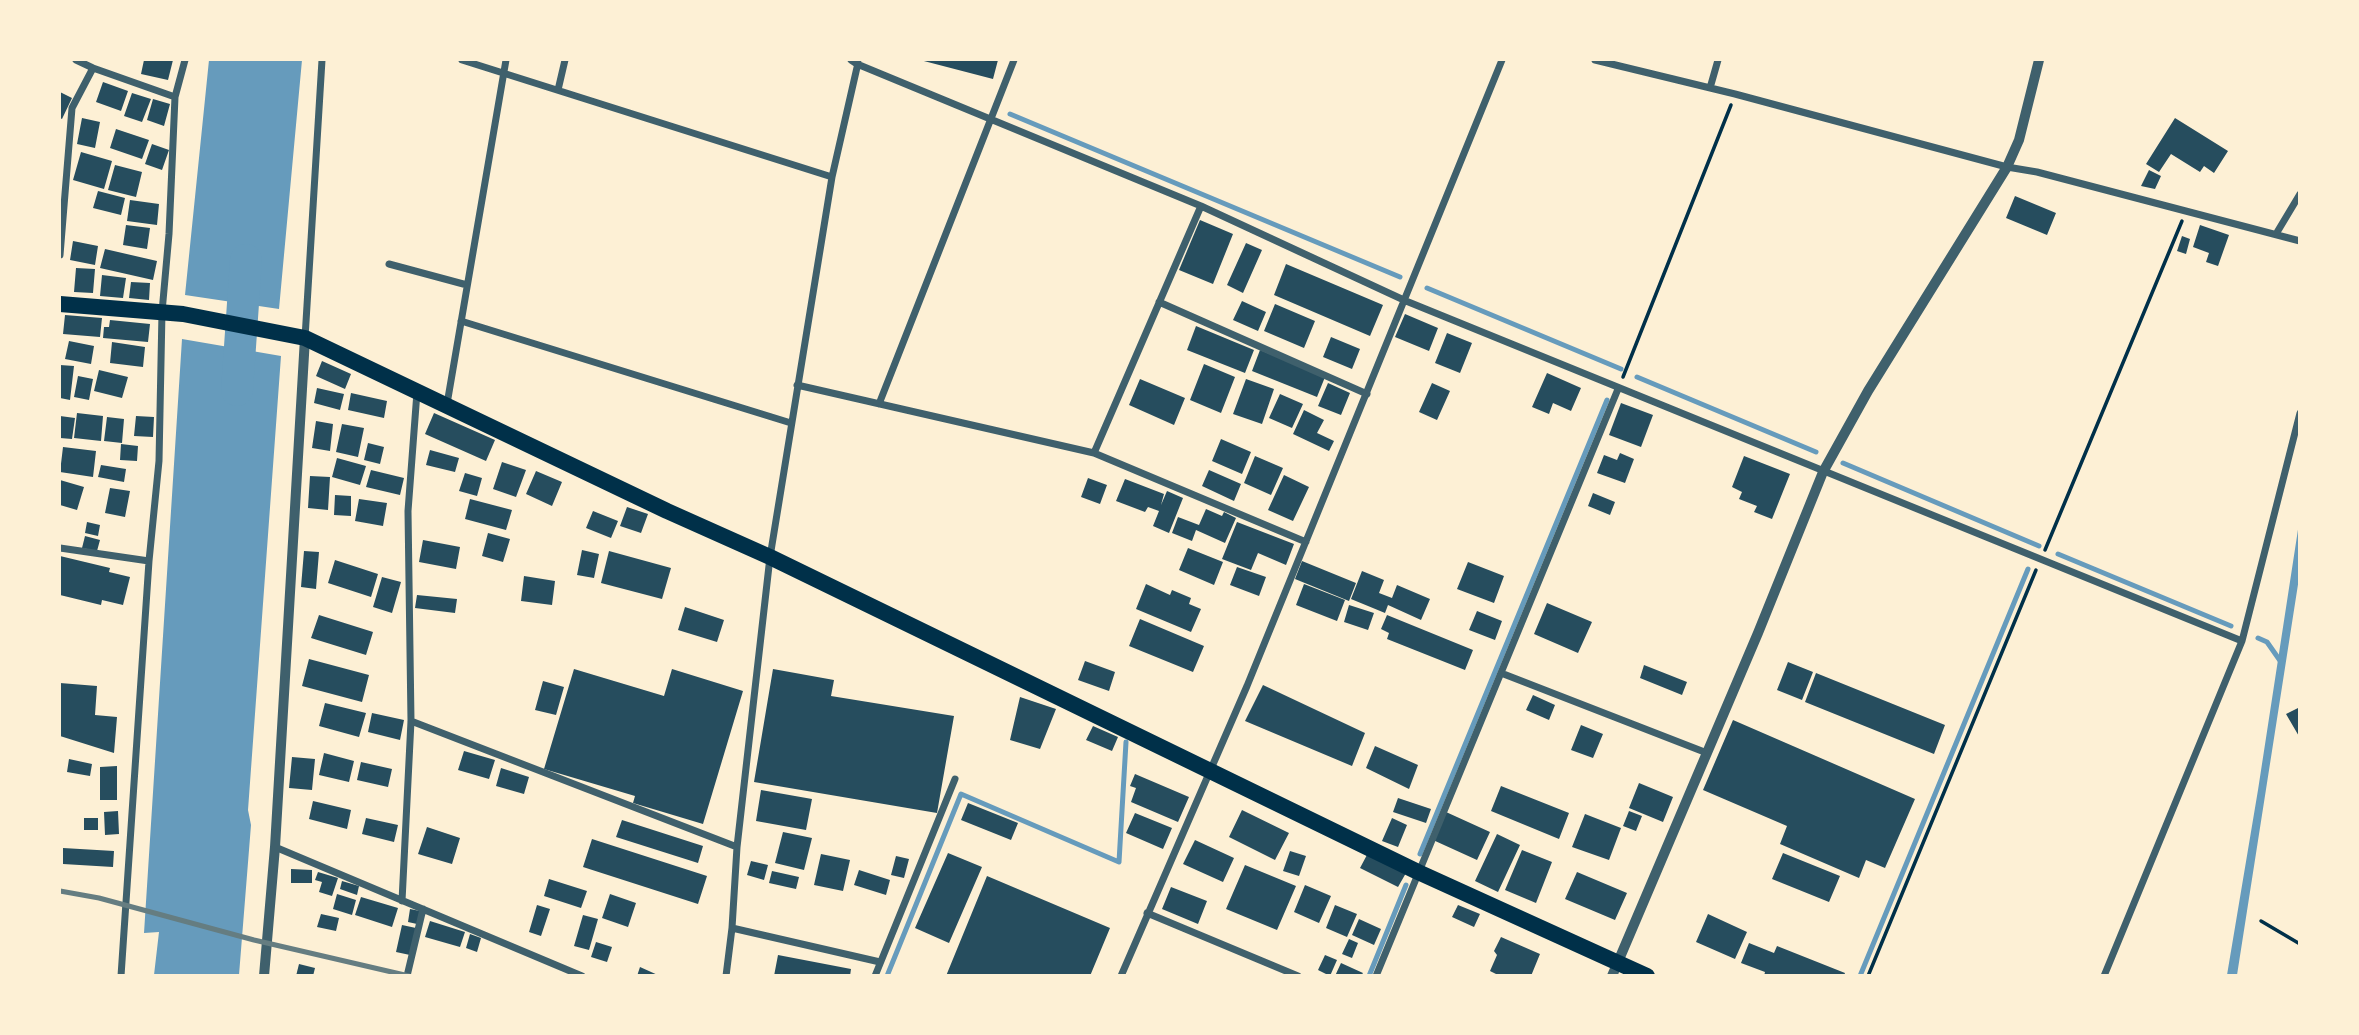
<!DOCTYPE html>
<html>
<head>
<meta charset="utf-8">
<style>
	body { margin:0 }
	#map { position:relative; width:2359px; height:1035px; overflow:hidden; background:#fdf0d5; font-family:Spectral,serif }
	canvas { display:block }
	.frame { position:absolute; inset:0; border:61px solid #fdf0d5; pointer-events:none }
</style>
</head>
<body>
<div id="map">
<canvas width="2359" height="1035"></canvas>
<div class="frame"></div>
</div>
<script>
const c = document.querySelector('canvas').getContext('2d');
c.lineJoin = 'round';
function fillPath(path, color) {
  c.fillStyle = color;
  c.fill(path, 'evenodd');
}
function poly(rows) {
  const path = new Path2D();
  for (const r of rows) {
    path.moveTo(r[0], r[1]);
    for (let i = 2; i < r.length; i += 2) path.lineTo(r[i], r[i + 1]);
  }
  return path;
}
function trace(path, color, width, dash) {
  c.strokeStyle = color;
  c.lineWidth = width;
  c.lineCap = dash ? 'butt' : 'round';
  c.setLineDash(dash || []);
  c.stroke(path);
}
fillPath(poly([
	[209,60,302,60,279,309,185,295],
	[182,339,281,356,248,810,251,825,239,975,154,975,159,932,144,933],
	[2299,523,2299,578,2237,975,2227,975,2258,790]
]), '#669bbc');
trace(poly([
	[1010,114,1400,277],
	[1427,288,1621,369],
	[1637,377,1816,452],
	[1843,463,2039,546],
	[2058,554,2231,626],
	[2258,638,2267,642,2281,662],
	[1420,854,1607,400],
	[887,976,961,794,1119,862,1126,742],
	[1369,976,1406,885],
	[1860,976,2028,569]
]), '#669bbc', 5);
trace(poly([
	[237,390,246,260]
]), '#669bbc', 32);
fillPath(poly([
	[144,60,173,60,168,80,141,74],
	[920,60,998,60,993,79],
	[103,82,128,91,121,111,96,102],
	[60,92,72,98,62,119,60,118],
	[132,93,151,99,142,122,124,116],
	[153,99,170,104,164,126,147,120],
	[82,118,100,122,95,148,77,144],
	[2175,118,2228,151,2214,173,2204,166,2200,172,2171,154,2159,172,2146,164],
	[116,129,149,140,142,159,110,148],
	[152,144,169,150,162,170,145,164],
	[81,152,112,161,104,189,73,180],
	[115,165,142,172,136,197,108,190],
	[2149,170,2161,176,2155,189,2141,186],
	[98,191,125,198,121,215,93,208],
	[2015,196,2056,213,2047,235,2006,218],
	[130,200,159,204,157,225,127,221],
	[1200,220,1233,234,1213,284,1179,270],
	[126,225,150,228,147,249,123,245],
	[2200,225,2229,235,2218,266,2206,262,2209,253,2193,247],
	[2182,236,2190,239,2186,254,2177,251],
	[73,241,98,246,95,265,70,260],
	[1246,243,1262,250,1243,293,1227,285],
	[105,249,157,261,153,280,100,268],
	[1286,264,1383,305,1370,336,1274,295],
	[76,268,95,269,93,293,74,292],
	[102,275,126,278,123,298,100,296],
	[131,282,150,283,149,300,129,298],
	[1242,301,1266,312,1258,331,1233,320],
	[1275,304,1315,321,1304,348,1264,331],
	[1405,314,1438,328,1429,351,1395,337],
	[65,315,102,318,100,337,63,334],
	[110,320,150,324,148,342,103,338,104,327,109,327],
	[1196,326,1254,350,1245,373,1187,350],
	[1447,333,1472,343,1460,373,1435,363],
	[1331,337,1360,349,1352,369,1323,357],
	[69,341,94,346,91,364,65,359],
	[112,342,145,347,143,367,110,363],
	[1260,350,1325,377,1317,397,1252,371],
	[322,361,351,374,345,389,316,376],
	[1204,364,1235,377,1221,413,1190,400],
	[60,365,74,366,70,400,60,398],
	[99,370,128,377,122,398,94,391],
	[1547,373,1581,388,1571,411,1553,403,1549,414,1532,407],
	[78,376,93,379,89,400,74,397],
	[1140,379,1185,398,1174,425,1129,405],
	[1246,379,1274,389,1262,424,1233,414],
	[1328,383,1350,393,1341,415,1318,406],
	[1432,383,1450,391,1437,420,1419,412],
	[317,388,344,394,340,410,314,403],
	[351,393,387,401,384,418,348,410],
	[1280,394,1303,404,1292,428,1269,418],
	[1621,403,1653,415,1641,447,1609,435],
	[1304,410,1324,420,1317,433,1334,441,1329,451,1293,434],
	[77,413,103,416,101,441,74,438],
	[434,413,495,440,486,461,425,434],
	[60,416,75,418,72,439,60,438],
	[136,416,154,417,153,437,134,436],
	[107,417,124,419,122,443,104,441],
	[316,421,333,424,330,451,312,448],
	[342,424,364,428,358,457,336,452],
	[1221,439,1251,452,1242,474,1212,461],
	[368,443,384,447,380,464,364,460],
	[121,444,138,446,137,461,120,460],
	[63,447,96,451,93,477,60,472],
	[430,450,459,458,455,472,426,465],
	[1620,453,1634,459,1625,483,1597,473,1604,455,1617,460],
	[1255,456,1283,468,1271,495,1244,483],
	[1744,456,1790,474,1772,519,1754,512,1757,506,1739,499,1742,492,1732,487],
	[337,458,366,466,360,485,332,477],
	[502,462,526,470,516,497,493,489],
	[101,465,126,469,124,482,98,477],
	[371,470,404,478,400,495,366,487],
	[1209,470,1241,484,1234,501,1202,486],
	[536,471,562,482,552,506,526,494],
	[465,473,482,478,477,496,459,491],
	[1284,475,1309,487,1293,521,1268,510],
	[310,476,330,477,328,510,308,508],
	[1088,478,1107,485,1100,504,1081,497],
	[1125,479,1164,494,1161,505,1167,491,1183,498,1169,533,1153,526,1159,511,1148,507,1145,512,1116,501],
	[60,480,84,487,77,510,60,505],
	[110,488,130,491,125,517,105,513],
	[1593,493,1615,502,1610,515,1588,506],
	[335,495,351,496,351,516,334,515],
	[359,499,387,503,383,526,355,521],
	[470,499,512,510,506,530,465,519],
	[627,507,648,514,641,533,620,526],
	[1206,509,1222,516,1224,512,1236,518,1225,543,1196,530,1192,541,1172,533,1178,517,1199,525],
	[593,511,618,521,611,538,586,528],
	[87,522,100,525,98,536,85,533],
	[1237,522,1294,544,1286,565,1258,553,1251,570,1222,559],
	[488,533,510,539,503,562,482,556],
	[85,536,100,540,97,551,82,548],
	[423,540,460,547,456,569,419,562],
	[1188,548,1223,562,1214,585,1179,570],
	[582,550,599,554,594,578,577,575],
	[304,551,319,552,316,589,301,587],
	[609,551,671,568,662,599,601,583],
	[60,556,110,568,109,572,130,577,123,605,102,600,101,605,60,595],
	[335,560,378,574,371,597,328,583],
	[1302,561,1356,583,1349,601,1295,579],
	[1468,562,1504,576,1494,603,1457,589],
	[1237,567,1266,577,1259,596,1230,585],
	[1362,571,1384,580,1379,593,1392,598,1397,585,1430,599,1421,620,1388,605,1385,613,1351,599],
	[524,576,555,581,552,605,521,601],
	[382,577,401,582,392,613,373,607],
	[1146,584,1170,595,1172,590,1191,598,1189,604,1201,609,1191,632,1136,609],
	[1304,584,1345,600,1337,621,1296,605],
	[417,595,457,599,455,613,415,608],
	[1547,603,1592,622,1578,653,1534,634],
	[1349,605,1374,613,1368,630,1344,622],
	[685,607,724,620,717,642,678,630],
	[1477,611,1502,621,1495,640,1469,630],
	[319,615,373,632,366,655,311,638],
	[1387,615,1473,650,1465,670,1387,639,1389,633,1381,629],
	[1140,619,1204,646,1193,672,1129,646],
	[309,659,369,675,362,702,302,686],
	[1085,661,1115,672,1109,691,1078,680],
	[1788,662,1813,672,1802,700,1777,690],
	[1644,665,1687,682,1682,695,1640,678],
	[574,669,664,696,672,669,743,691,703,824,633,803,635,796,544,769],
	[773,669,834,680,831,696,954,716,937,813,754,782],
	[1816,673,1945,725,1934,754,1805,702],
	[543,681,564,687,556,715,535,710],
	[60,683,97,686,95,715,117,717,114,753,60,736],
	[1263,685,1365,733,1352,766,1245,721],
	[1533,695,1555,705,1549,720,1526,710],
	[1020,697,1056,709,1040,749,1010,740],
	[325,703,366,713,359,737,319,726],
	[2300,707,2300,738,2286,714],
	[372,713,404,720,400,740,368,732],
	[1733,720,1915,799,1885,868,1866,860,1859,878,1780,844,1787,826,1703,790],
	[1581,725,1603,734,1593,758,1571,750],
	[1093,726,1118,737,1112,751,1086,740],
	[1375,746,1418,765,1409,789,1366,768],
	[464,751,495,760,489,779,458,770],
	[324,753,354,761,349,782,319,775],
	[292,757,315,759,312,790,289,788],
	[69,759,92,764,90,776,67,772],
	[361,762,392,769,388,787,357,780],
	[117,766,117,800,100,800,100,767],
	[501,768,529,777,524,794,496,786],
	[1135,774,1189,797,1178,822,1131,802,1136,788,1130,786],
	[1639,783,1673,797,1663,822,1629,808],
	[1501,786,1569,813,1559,839,1491,811],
	[761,790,812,799,806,830,756,821],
	[1398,798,1431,809,1426,823,1393,812],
	[313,801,351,810,347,829,309,819],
	[968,803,1018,823,1011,840,961,820],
	[1242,810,1289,833,1275,860,1229,837],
	[118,811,119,834,105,835,104,812],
	[1629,811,1642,816,1636,831,1623,826],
	[1446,812,1490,832,1477,860,1433,840],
	[1135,813,1172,828,1163,849,1126,833],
	[1585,814,1621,828,1609,860,1572,847],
	[84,818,98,818,98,830,84,830],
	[366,818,398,825,394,842,362,834],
	[1392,818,1407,825,1398,847,1382,841],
	[622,820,703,846,698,863,616,837],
	[427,827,460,838,452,864,418,854],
	[783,832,812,838,804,870,775,863],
	[1497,834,1520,845,1498,892,1475,881],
	[592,839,707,876,698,904,583,867],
	[1195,840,1234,858,1223,882,1183,864],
	[63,848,114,851,113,867,63,864],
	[1522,850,1552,862,1536,903,1505,890],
	[1290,851,1306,856,1299,876,1283,871],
	[948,853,982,867,949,943,915,928],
	[1368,853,1406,873,1398,887,1360,868],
	[1783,853,1840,876,1829,902,1772,879],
	[821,854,850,860,843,891,814,885],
	[896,856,909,859,904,878,891,875],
	[751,861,768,865,764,880,747,875],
	[1245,865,1296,886,1277,930,1226,909],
	[291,869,312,870,312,883,291,883],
	[859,870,890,880,886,895,854,885],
	[772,871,799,877,796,889,769,883],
	[318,872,338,878,332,896,319,892,322,882,315,880],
	[1577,872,1627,893,1615,920,1565,899],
	[987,876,1110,928,1090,976,946,976],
	[549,879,587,891,581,908,544,896],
	[342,881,359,886,357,895,340,889],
	[1305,885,1331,896,1319,923,1294,912],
	[1171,887,1207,901,1198,924,1162,909],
	[337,894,356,900,352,915,333,909],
	[610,894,636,903,628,927,602,918],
	[361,897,398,908,392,927,355,915],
	[537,905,550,909,541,936,529,932],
	[1335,905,1357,914,1347,937,1326,928],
	[1458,905,1480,914,1474,927,1452,917],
	[410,909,420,911,417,924,408,922],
	[321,914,339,918,336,931,317,927],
	[1708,914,1747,932,1735,959,1696,942],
	[583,915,598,919,589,950,574,946],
	[1359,919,1381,929,1374,945,1352,935],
	[430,921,465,932,460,947,425,937],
	[402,925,416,928,410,955,396,952],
	[470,934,481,938,477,952,466,948],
	[1501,937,1540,954,1531,976,1500,976,1490,971,1497,955,1494,951],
	[1349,939,1358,943,1352,958,1342,954],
	[596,942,612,947,607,962,591,957],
	[1749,943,1774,953,1777,946,1845,973,1844,976,1764,976,1765,972,1741,963],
	[778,955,851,969,850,976,774,976],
	[1325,955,1337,960,1330,976,1318,970],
	[1341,963,1363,973,1361,976,1335,976],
	[299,964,315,968,313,976,296,976],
	[640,967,660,976,637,976]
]), '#264d5e');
trace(poly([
	[1623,377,1731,105],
	[2045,550,2182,221],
	[2261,921,2300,944],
	[1868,976,2036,570]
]), '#003049', 3.5);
trace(poly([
	[76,60,93,68,175,97],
	[462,60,832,177],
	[851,60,857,64,1201,206,1406,301,2242,641,2104,976],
	[1595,60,1735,94,2007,167,2037,172,2300,241],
	[1710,88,1718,60],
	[558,90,565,60],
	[2276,234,2300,194],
	[60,255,72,108,93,68],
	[389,264,467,285],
	[1159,302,1367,394],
	[461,321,791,423],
	[305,338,322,60],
	[797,385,1094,453,1306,542],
	[447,404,506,60],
	[879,404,1014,60],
	[1094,453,1201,206],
	[60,548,149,561],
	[2242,641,2300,413],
	[1501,673,1707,753],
	[411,721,737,847],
	[275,847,582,976],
	[402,901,411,721,408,511,417,392],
	[1147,913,1298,976],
	[732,928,880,962],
	[121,976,149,561,159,461,162,312,169,234,175,97,185,60],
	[407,976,423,909],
	[726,976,732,928,737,847,770,557,832,177,858,63],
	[875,976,955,779],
	[1121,976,1247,686,1502,60],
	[1376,976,1618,389]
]), '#3f606c', 7);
trace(poly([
	[264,976,275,847,305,338],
	[1612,976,1758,633,1823,472,1868,391,2007,167,2019,140,2039,60]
]), '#3f606c', 10);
trace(poly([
	[60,304,183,314,305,338,667,511,770,557,1418,872,1647,976]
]), '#003049', 16);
trace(poly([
	[60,891,99,898,254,940,409,976]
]), '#657d81', 5);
</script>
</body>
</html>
